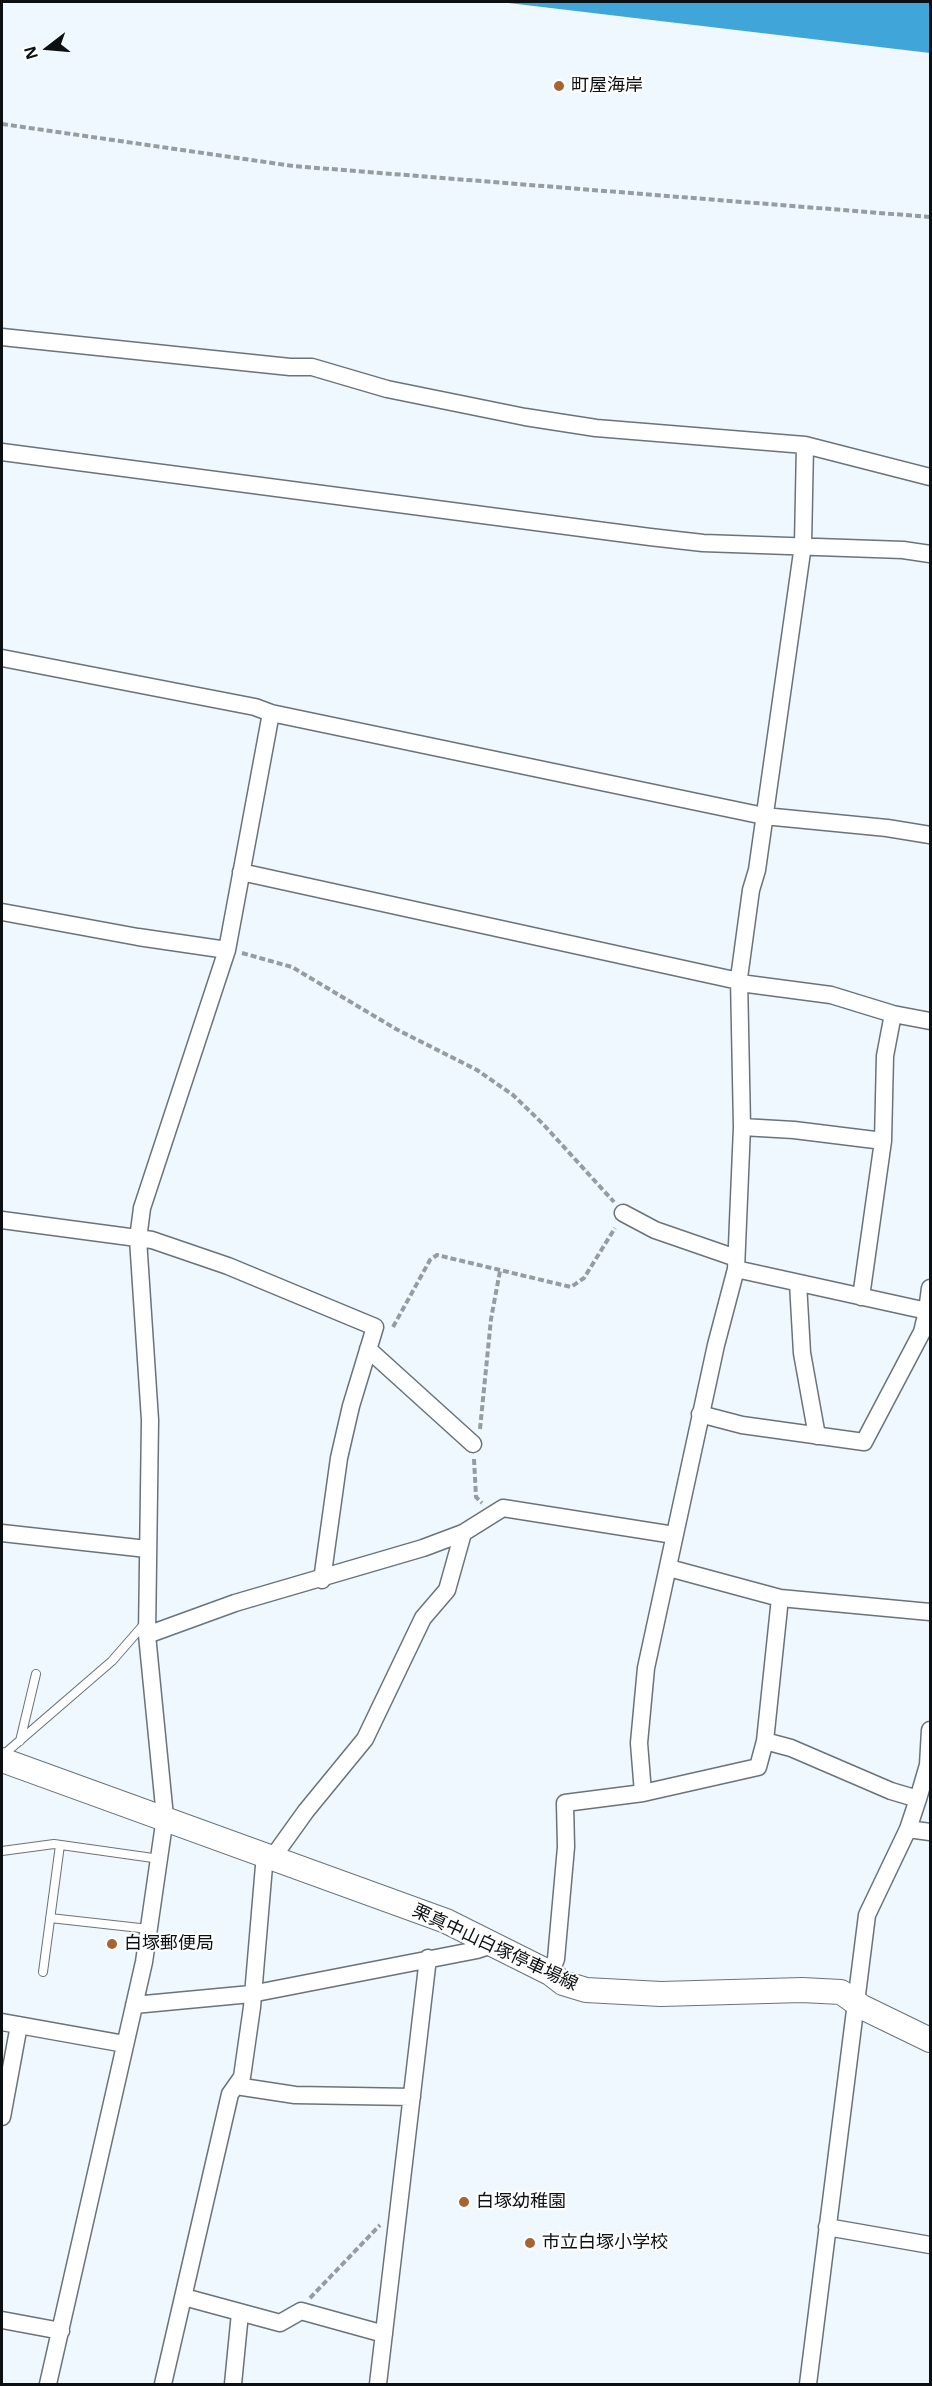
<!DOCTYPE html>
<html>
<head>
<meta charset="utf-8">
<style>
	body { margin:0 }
	#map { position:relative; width:932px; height:2386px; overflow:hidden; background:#eef8fe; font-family:"Noto Sans",sans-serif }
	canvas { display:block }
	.frame { position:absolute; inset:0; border:3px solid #0c1012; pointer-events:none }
	.north { position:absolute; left:18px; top:18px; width:60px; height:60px; -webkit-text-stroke:4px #fff; paint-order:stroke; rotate:254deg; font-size:16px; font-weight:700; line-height:24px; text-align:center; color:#0c1012 }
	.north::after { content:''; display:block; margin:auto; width:21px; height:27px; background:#0c1012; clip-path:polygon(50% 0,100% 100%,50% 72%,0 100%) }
</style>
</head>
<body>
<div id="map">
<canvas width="932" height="2386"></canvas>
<div class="frame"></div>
<div class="north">N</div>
</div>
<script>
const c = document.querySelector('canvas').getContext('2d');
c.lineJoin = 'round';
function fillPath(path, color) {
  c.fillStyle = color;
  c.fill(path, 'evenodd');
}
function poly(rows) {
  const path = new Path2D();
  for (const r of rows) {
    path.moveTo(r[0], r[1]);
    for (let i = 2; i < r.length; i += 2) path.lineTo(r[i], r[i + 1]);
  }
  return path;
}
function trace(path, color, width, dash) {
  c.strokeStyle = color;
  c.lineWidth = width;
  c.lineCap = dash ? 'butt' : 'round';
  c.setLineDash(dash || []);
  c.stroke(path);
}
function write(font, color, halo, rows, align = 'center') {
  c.font = font + ' "Noto Sans","Noto Sans JP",sans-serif';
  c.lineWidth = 4.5;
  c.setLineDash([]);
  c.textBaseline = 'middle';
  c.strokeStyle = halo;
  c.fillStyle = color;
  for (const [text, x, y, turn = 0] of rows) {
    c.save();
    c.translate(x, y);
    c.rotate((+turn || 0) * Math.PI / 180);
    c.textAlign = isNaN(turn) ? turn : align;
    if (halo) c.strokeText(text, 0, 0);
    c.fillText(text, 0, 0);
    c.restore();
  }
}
fillPath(poly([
	[500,2,930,2,930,53]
]), '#40a6da');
const lane = poly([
	[20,1741,36,1674],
	[2,1756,112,1661,146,1622],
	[2,1851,54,1844,160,1859],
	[50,1918,149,1929],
	[43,1972,60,1845]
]);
const street = poly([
	[2,337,290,367,312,367,387,389,525,417,596,428,805,445,930,477],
	[2,452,650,537,703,543,903,550,930,554],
	[2,658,255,707,271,713,764,816,887,828,930,835],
	[241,872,734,980,739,978],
	[2,912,138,937,227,950],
	[740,983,831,995,893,1014,930,1021],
	[742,1127,794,1130,883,1141],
	[623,1213,655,1230,736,1258],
	[2,1220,152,1240,228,1266,375,1327,351,1406,339,1458,322,1580],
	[736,1269,927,1311,930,1288],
	[798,1283,802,1353,817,1436],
	[861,1297,883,1141,885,1056,893,1014],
	[368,1349,473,1444],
	[700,1414,742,1425,864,1442,922,1332,927,1311,930,1312],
	[2,1533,147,1549],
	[669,1568,780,1598,930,1612],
	[147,1635,235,1603,423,1548,463,1533,503,1508,674,1535],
	[765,1741,791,1748,891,1791,918,1799],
	[643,1793,639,1743,646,1668,716,1345,736,1269,742,1127,739,978,751,890,757,870,803,545,805,445],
	[908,1829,930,1832],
	[273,1857,306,1811,365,1739,423,1618,447,1590,463,1533],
	[550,1973,556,1959,566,1847,565,1803,643,1793,758,1767,765,1741,780,1598],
	[134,2005,251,1994,477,1950,492,1945],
	[2,2022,125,2044],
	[236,2086,295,2095,412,2097],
	[2,2117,19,2025],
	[827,2227,930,2245],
	[184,2297,280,2323,301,2311,384,2334],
	[2,2320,61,2331],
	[48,2384,144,1962,165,1817,147,1635,150,1420,138,1239,142,1208,227,950,271,713],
	[163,2384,230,2094,242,2077,252,2007,265,1854],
	[233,2384,240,2313],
	[378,2384,428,1958],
	[808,2384,867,1915,908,1829,918,1799,928,1765,930,1730]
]);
const secondary = poly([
	[2,1760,446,1921,550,1973,563,1983,586,1990,661,1994,802,1990,841,1992,862,2007,930,2040]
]);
trace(lane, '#6a7379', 10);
trace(street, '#6a7379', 19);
trace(secondary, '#6a7379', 26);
trace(poly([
	[2,124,293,166,930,217],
	[242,953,292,967,396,1029,477,1070,513,1095,543,1124,614,1202],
	[393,1327,430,1260,437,1255,571,1287,584,1278,615,1228],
	[480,1429,491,1319,500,1271],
	[474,1459,476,1497,482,1503],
	[310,2298,380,2225]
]), '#959da1', 4, [6, 3]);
trace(lane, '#fff', 8);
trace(street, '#fff', 16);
trace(secondary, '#fff', 24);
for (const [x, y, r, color] of [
	[559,86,6,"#a76432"],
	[112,1944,6,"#a76432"],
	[464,2202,6,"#a76432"],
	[530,2243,6,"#a76432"]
]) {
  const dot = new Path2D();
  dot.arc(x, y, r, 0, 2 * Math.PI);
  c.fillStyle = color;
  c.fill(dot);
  trace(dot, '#fff', 2);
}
write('18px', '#0c1012', '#fff', [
	["町屋海岸",571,86],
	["白塚郵便局",124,1944],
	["白塚幼稚園",476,2202],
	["市立白塚小学校",542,2243]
], 'left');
write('18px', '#0c1012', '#fff', [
	["栗真中山白塚停車場線",495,1948,25]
]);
</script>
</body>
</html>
